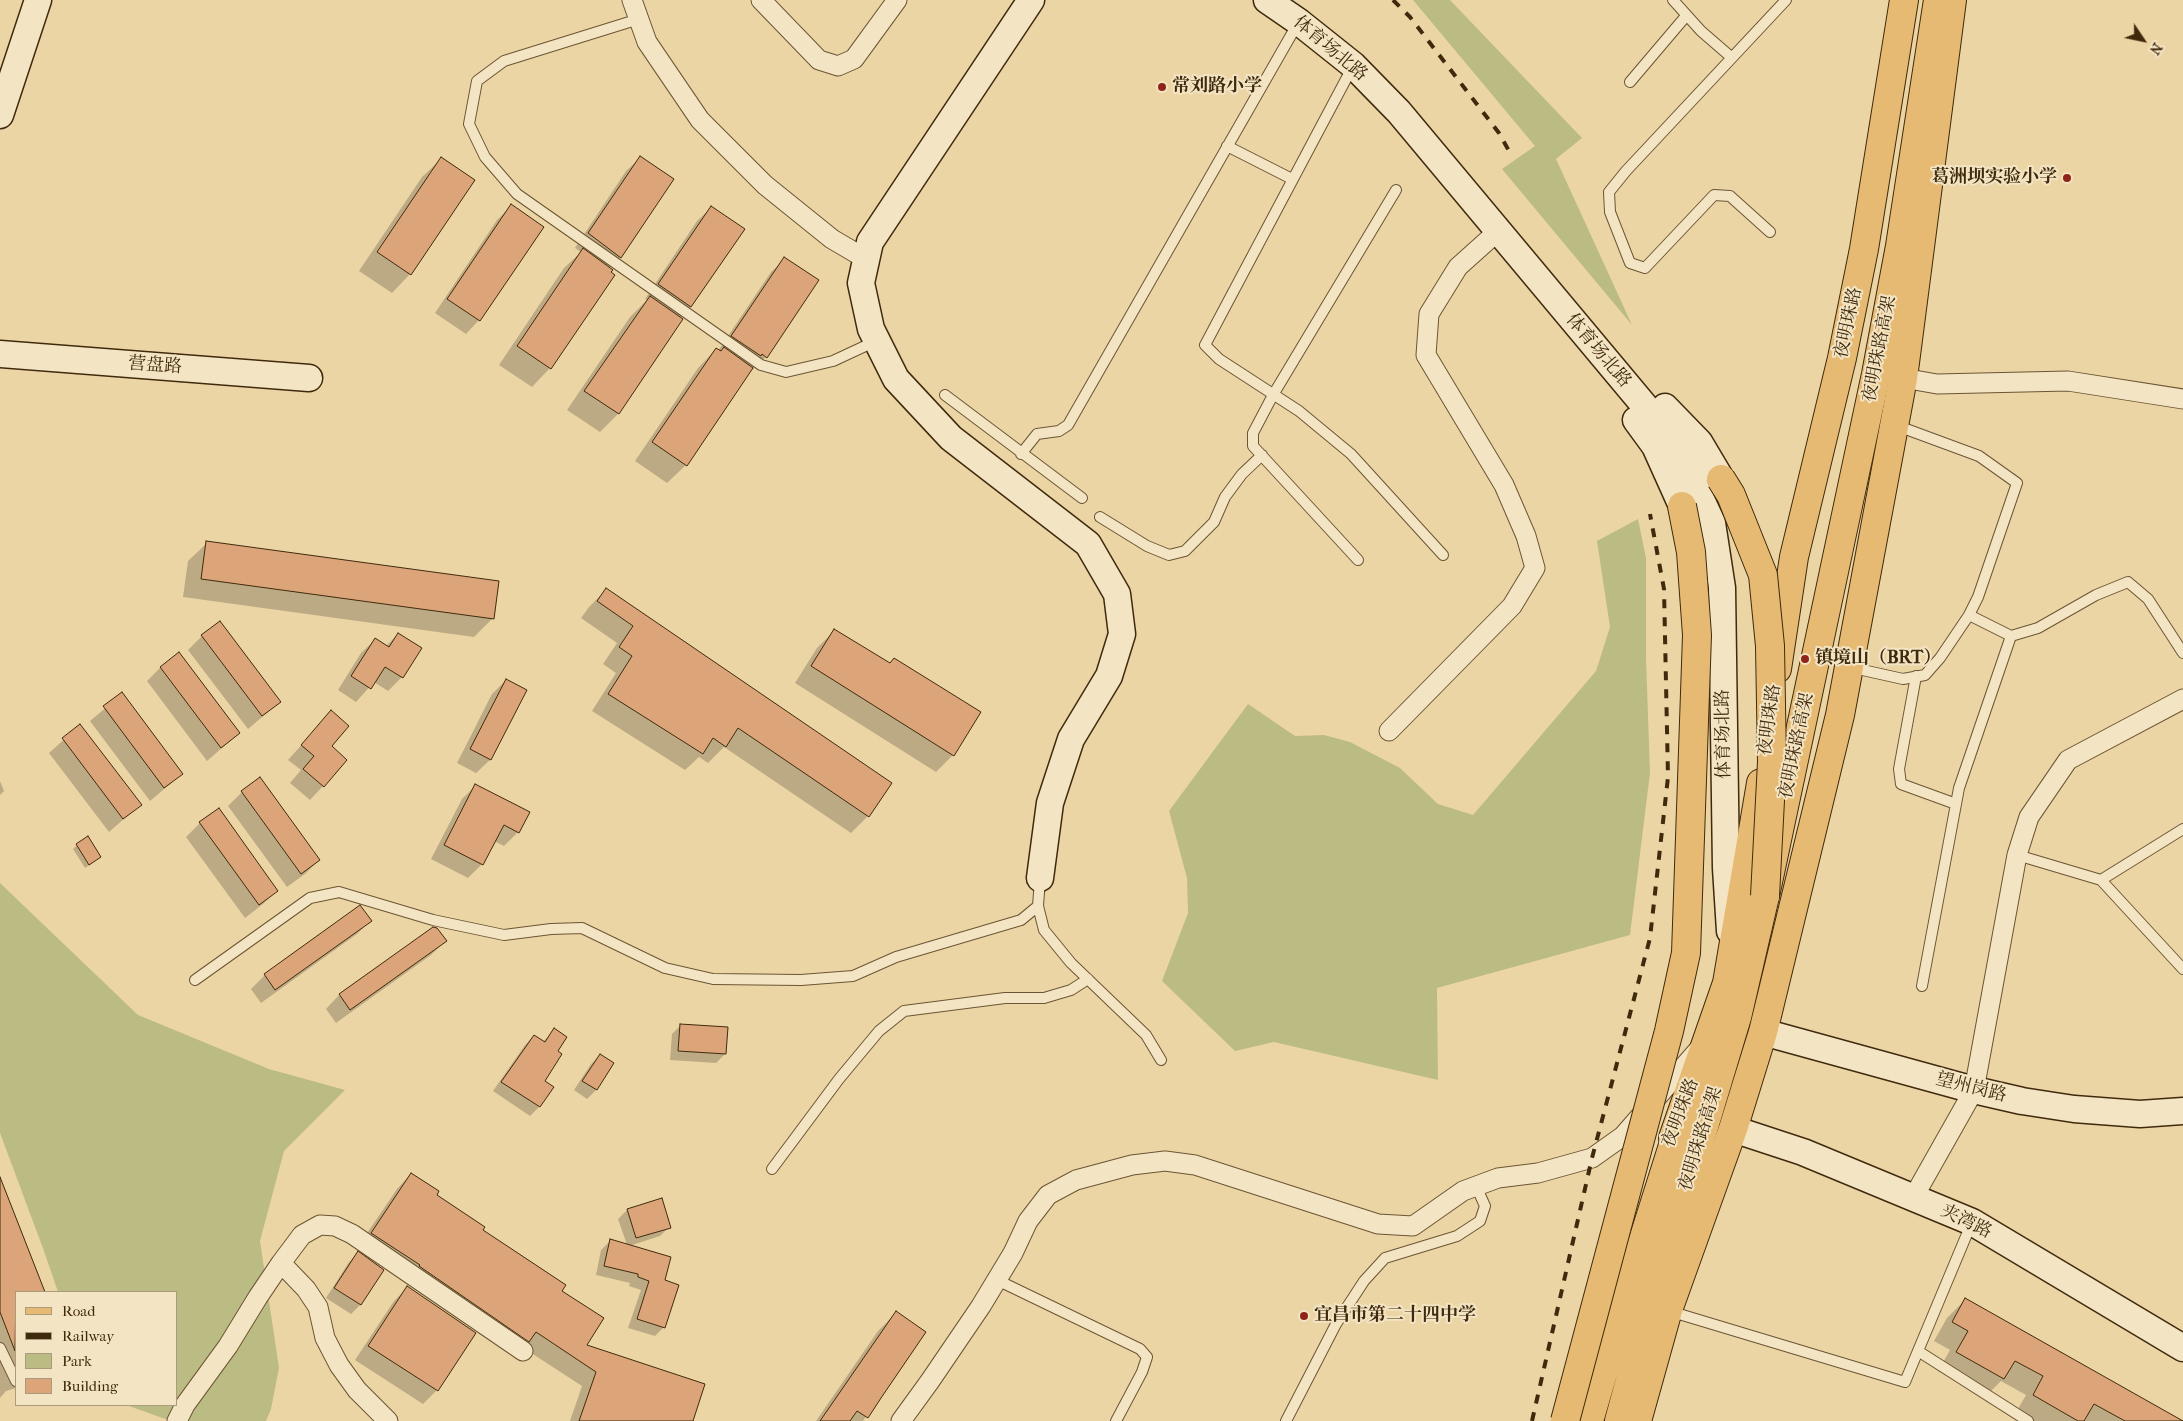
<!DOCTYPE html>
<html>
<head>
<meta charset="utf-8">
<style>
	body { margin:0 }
	#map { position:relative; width:2183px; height:1421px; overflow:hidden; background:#ecd5a5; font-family:"IM FELL French Canon",serif }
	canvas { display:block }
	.legend { position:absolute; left:15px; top:1291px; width:162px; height:115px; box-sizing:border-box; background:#f3e4c4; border:1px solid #ab9a7b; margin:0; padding:6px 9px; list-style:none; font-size:15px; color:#402a0d }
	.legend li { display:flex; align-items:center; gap:10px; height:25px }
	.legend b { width:25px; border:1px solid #ab9a7b }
	.north { position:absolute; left:2118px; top:15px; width:50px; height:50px; -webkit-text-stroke:4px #f3e4c4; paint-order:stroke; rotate:124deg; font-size:14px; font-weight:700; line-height:20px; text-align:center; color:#402a0d }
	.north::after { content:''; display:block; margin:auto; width:18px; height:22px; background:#402a0d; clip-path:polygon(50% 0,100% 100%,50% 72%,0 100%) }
</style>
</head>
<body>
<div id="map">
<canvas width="2183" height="1421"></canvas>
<ul class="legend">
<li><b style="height:6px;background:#e6ba72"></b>Road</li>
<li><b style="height:6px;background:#402a0d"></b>Railway</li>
<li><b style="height:14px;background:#bbbc83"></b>Park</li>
<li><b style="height:14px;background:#dba579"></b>Building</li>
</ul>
<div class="north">N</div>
</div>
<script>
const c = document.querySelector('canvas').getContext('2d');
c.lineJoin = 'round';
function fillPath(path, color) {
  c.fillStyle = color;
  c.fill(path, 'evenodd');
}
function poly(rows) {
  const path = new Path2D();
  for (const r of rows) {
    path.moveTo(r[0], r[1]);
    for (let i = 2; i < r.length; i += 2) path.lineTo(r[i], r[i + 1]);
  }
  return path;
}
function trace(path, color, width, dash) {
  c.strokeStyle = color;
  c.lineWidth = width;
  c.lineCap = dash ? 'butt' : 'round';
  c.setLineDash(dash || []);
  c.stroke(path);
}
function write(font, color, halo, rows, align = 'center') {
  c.font = font + ' "IM FELL French Canon","Noto Serif SC",serif';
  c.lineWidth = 4;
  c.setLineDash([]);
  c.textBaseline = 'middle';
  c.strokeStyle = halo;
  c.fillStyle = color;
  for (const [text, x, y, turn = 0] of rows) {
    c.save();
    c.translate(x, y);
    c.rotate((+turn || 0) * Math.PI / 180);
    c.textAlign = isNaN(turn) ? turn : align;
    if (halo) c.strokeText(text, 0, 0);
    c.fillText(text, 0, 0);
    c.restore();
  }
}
fillPath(poly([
	[1413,0,1450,0,1582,138,1556,159,1632,325,1502,169,1535,146],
	[1638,519,1646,558,1646,658,1650,773,1630,935,1437,988,1438,1080,1274,1042,1235,1051,1162,981,1188,913,1187,878,1169,811,1248,704,1295,736,1324,735,1350,742,1400,768,1438,804,1473,815,1596,671,1610,627,1597,541],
	[0,883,138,1015,269,1069,345,1090,284,1151,260,1241,279,1368,271,1409,266,1421,171,1421,126,1405,176,1405,176,1292,58,1292,44,1251,0,1133]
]), '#bbbc83');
fillPath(poly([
	[640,158,672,180,620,258,609,268,550,368,532,387,499,365,564,268,581,252,575,248,626,171],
	[441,159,410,274,392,293,359,271,422,177],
	[511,206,479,320,466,334,435,313,497,220],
	[711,208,744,230,692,306,680,318,681,319,618,414,600,432,567,410,630,317,647,300,645,299,697,221],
	[785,259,766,357,752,370,750,369,686,465,667,483,635,461,698,368,716,349,718,351,771,272],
	[207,543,493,618,474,637,183,597,188,561],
	[606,590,868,816,851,833,724,747,708,763,699,757,685,770,592,711,616,673,603,664,617,643,581,618,589,607],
	[834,631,889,664,894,659,953,755,936,772,795,683,817,648],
	[398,634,402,677,388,691,374,682,356,702,338,690,361,653,375,640,386,646],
	[202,636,280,702,248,729,188,650],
	[161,667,239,733,207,761,147,681],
	[506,680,490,760,476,773,457,763,492,694],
	[122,694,182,774,150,801,90,721],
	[331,712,330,746,323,786,310,800,290,783,301,770,288,760],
	[80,725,140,805,109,832,49,753],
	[0,781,4,791,0,795],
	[476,785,518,832,504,846,494,841,482,864,468,878,431,859,462,799],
	[242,792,319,860,305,874,287,887,228,806],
	[200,823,277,890,263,904,245,918,186,837],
	[77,845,95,861,85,868,73,849],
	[370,921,357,934,261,1003,251,989,265,975],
	[433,928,445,941,431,955,336,1023,326,1009,339,995],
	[681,1025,725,1054,716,1063,670,1060,672,1034],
	[554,1030,556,1052,543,1081,552,1087,539,1107,530,1116,493,1091,525,1045,534,1036,543,1042],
	[600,1055,613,1064,596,1090,587,1099,574,1090,591,1064],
	[411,1174,435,1196,561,1292,585,1346,692,1421,570,1421,582,1386,522,1347,357,1248,397,1189],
	[0,1177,44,1292,16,1292,16,1388,6,1391,0,1398],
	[627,1210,669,1227,660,1236,629,1246,663,1281,664,1327,655,1336,628,1328,641,1290,629,1286,630,1283,596,1275,601,1250,610,1241,627,1245,618,1219],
	[358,1253,382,1270,360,1305,351,1314,326,1298,349,1262],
	[408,1287,475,1333,437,1390,423,1404,355,1360,394,1301],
	[1966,1299,2181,1421,2027,1421,2015,1414,2026,1395,2001,1381,1985,1397,1938,1371,1950,1350,1934,1341,1947,1318],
	[896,1313,924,1332,863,1421,816,1421,878,1331]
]), '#0003');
const building = poly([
	[640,156,674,179,621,258,588,233,640,156],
	[441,157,475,180,411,275,377,252,441,157],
	[511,204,544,227,480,321,447,299,511,204],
	[711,206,745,229,691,307,658,284,711,206],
	[583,248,613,270,611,272,615,275,551,369,517,346,583,248],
	[784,257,819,280,767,358,762,354,761,356,731,336,784,257],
	[650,296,683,319,619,414,584,391,650,296],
	[724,347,753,368,687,466,652,442,716,348,721,351,724,347],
	[206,541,499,581,494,619,201,579,206,541],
	[606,588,892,783,869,817,738,728,726,747,713,738,703,754,608,694,632,656,619,647,633,626,597,601,606,588],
	[220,621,281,702,262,716,201,635,220,621],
	[834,629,890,663,894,658,981,712,954,756,811,666,834,629],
	[398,633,422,648,403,678,385,667,371,689,351,676,375,638,389,647,398,633],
	[179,652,240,733,221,748,160,667,179,652],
	[506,679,527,690,491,760,470,749,506,679],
	[122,692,183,774,164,788,103,706,122,692],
	[331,710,349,726,332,746,347,760,324,787,303,769,314,756,301,745,331,710],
	[80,724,142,805,123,819,62,738,80,724],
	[260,777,320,860,301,874,241,791,260,777],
	[475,784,530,812,519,833,504,825,483,865,444,845,475,784],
	[219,808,278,891,259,905,199,822,219,808],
	[88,836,101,857,89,865,76,844,88,836],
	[360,905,372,921,275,990,264,974,360,905],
	[433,927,437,928,447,941,350,1010,339,994,433,927],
	[680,1024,728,1027,726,1054,678,1051,680,1024],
	[554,1028,567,1037,558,1051,562,1054,545,1081,554,1087,540,1107,501,1082,534,1035,545,1042,554,1028],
	[600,1054,614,1063,597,1090,582,1081,600,1054],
	[411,1173,439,1191,437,1195,485,1227,483,1230,566,1285,562,1291,604,1318,587,1345,705,1384,693,1421,579,1421,596,1372,536,1332,529,1342,419,1266,420,1265,371,1233,411,1173],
	[0,1177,45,1292,16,1292,15,1351,0,1312,0,1177],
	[662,1198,671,1228,636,1238,627,1209,662,1198],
	[610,1239,671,1257,665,1280,679,1285,665,1328,637,1319,649,1281,638,1277,638,1274,604,1266,610,1239],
	[358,1251,384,1270,361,1305,334,1288,358,1251],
	[407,1286,476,1333,438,1391,368,1346,407,1286],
	[1965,1298,2183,1421,2125,1421,2094,1404,2084,1421,2078,1421,2033,1395,2043,1376,2015,1361,2004,1379,1956,1352,1968,1331,1952,1322,1965,1298],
	[896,1311,926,1332,881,1398,868,1418,857,1411,850,1421,820,1421,896,1311]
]);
fillPath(building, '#dba579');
trace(building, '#402a0d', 1);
const lane = poly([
	[1673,0,1701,31,1731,57],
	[639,19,504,61,477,81,469,124,485,157,517,194,761,365,786,372,833,361,876,341],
	[1353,66,1205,345,1219,359,1299,411,1351,454,1443,555],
	[1630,82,1686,16],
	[1227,146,1292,179],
	[1770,232,1730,196,1714,195,1645,268,1630,263,1610,212,1609,192,1626,171,1786,0],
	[945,395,1082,498],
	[1895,425,1979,456,2017,483,1978,597,1969,615,2011,636,2038,628,2096,595,2128,582,2148,599,2183,653],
	[1021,454,1037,434,1059,431,1068,425,1298,23],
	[1100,517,1147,546,1169,555,1185,551,1214,522,1225,497,1242,474,1262,455],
	[1358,560,1253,446,1253,433,1273,395,1396,190],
	[1849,667,1903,679,1925,675,1940,658,1969,615],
	[1916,676,1899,769,1901,784,1956,804],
	[2017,855,2101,880,2183,969],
	[2101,880,2183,829],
	[1038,906,1044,930,1071,963,1146,1035,1161,1060],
	[195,980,310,898,339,892,433,920,504,935,551,929,582,928,665,968,713,979,801,980,853,976,896,957,1021,920,1038,906,1040,879],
	[1922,986,1959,788,2011,636],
	[772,1169,839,1079,879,1031,904,1011,1005,998,1044,998,1071,990,1088,979],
	[997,1280,1140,1349,1147,1357,1142,1372,1116,1421],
	[1669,1311,1905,1382,1972,1222],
	[0,1348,16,1381],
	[1918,1351,2028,1421],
	[1286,1421,1336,1324,1364,1281,1385,1258,1457,1236,1480,1221,1485,1206,1476,1186]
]);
const street = poly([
	[632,0,647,42,700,120,765,185,832,239,866,259],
	[761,0,819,60,838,66,854,59,897,0],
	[1903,378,1937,384,2068,381,2183,399],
	[1389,731,1512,606,1535,568,1526,536,1504,485,1426,355,1429,314,1458,267,1497,232],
	[1913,1198,1974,1090,2017,855,2029,817,2068,760,2183,699],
	[281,1263,306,1289,318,1307,325,1338,339,1365,357,1390,388,1421],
	[177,1421,185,1405,228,1346,258,1297,281,1263,302,1235,320,1225,335,1226,352,1234,523,1351],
	[901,1421,930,1381,981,1306,1013,1253,1028,1221,1048,1195,1076,1180,1132,1165,1165,1161,1195,1165,1378,1224,1413,1226,1463,1191,1498,1178,1538,1173,1592,1158,1623,1136,1700,1048]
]);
const secondary = poly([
	[1031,0,870,242,861,283,871,329,896,379,951,438,1088,544,1117,594,1122,634,1109,676,1071,739,1050,803,1040,878],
	[1267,0,1299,22,1353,65,1399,112,1674,441,1712,523,1722,588,1726,868,1730,931],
	[0,115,38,0],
	[0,354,309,378],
	[1665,407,1699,442,1721,479],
	[1636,420,1655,446,1682,506],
	[1763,1032,1974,1090,2022,1101,2074,1109,2140,1114,2183,1111],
	[1733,1129,1803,1152,1972,1222,2183,1348]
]);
const primary = poly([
	[1777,669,1794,557,1842,358,1864,249,1904,0],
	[1673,1138,1727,983,1761,783],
	[1637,1421,1668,1310,1733,1129,1763,1032,1840,715,1903,378,1952,0]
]);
const highway = poly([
	[1589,1421,1625,1297,1682,1117],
	[1619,1421,1651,1303,1737,1017,1765,896,1876,374,1900,246,1938,0]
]);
trace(lane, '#6b5533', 12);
trace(street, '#6b5533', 21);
trace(secondary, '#402a0d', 29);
trace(primary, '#402a0d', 30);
trace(highway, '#402a0d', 30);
trace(lane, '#f3e4c4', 10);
trace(street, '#f3e4c4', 19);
trace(secondary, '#f3e4c4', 26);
trace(primary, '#e6ba72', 28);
trace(highway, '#e6ba72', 28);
trace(poly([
	[1393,0,1410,17,1499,133,1509,151],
	[1532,1421,1592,1158,1650,938,1668,777,1664,589,1650,514]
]), '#402a0d', 4, [9, 9]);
const primaryBridge = poly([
	[1721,479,1731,495,1763,575,1770,646,1772,762,1765,896],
	[1565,1421,1669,1031,1686,953,1697,635,1691,552,1682,506]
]);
trace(primaryBridge, '#402a0d', 30, []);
trace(primaryBridge, '#e6ba72', 28);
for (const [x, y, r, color] of [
	[1162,87,5,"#8f2418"],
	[2067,178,5,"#8f2418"],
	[1805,659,5,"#8f2418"],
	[1304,1316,5,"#8f2418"]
]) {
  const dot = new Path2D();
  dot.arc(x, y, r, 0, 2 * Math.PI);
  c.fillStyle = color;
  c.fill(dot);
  trace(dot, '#f3e4c4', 2);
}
write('18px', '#402a0d', '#f3e4c4', [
	["体育场北路",1330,49,40],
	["夜明珠路",1849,323,-78],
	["夜明珠路高架",1880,349,-79],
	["体育场北路",1598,351,50],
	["营盘路",155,366,4],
	["夜明珠路",1770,720,-82],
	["体育场北路",1724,734,-91],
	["夜明珠路高架",1797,746,-78],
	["望州岗路",1971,1088,14],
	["夜明珠路",1681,1113,-69],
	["夜明珠路高架",1701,1139,-73],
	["夹湾路",1966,1222,26]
]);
write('bold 18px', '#402a0d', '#f3e4c4', [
	["常刘路小学",1172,87],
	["葛洲坝实验小学",2057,178,"right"],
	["镇境山（BRT）",1815,659],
	["宜昌市第二十四中学",1314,1316]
], 'left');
</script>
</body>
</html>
